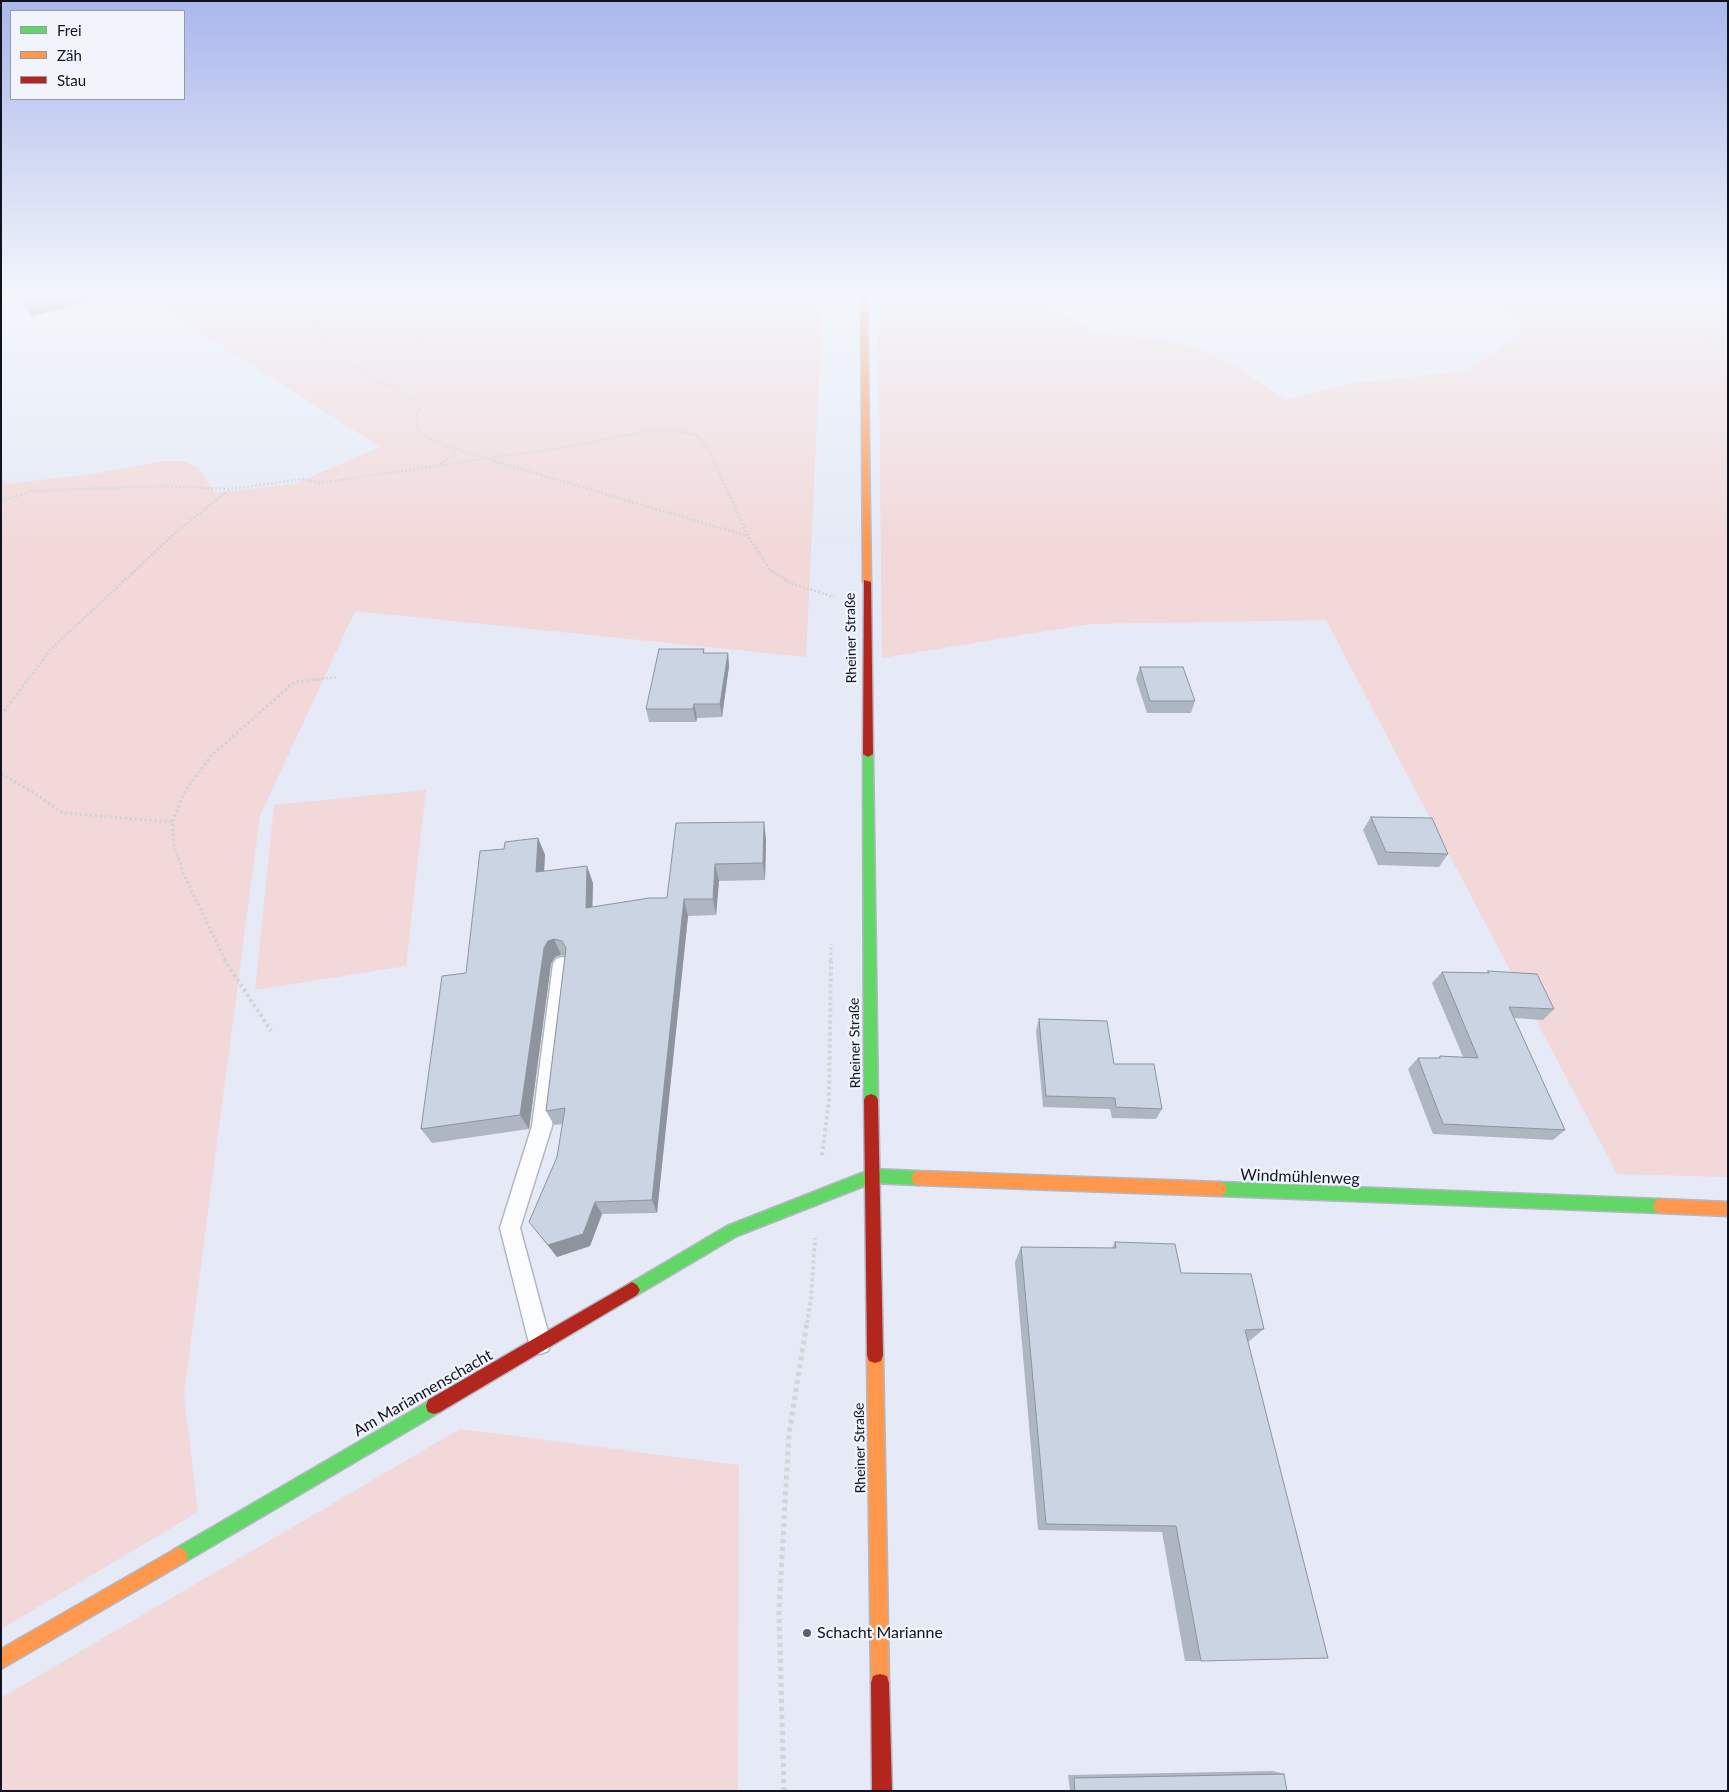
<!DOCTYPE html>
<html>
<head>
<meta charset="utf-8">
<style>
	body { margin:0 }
	#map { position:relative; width:1729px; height:1792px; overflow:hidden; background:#e5eaf6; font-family:Lato,sans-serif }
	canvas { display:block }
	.frame { position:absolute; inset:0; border:2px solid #0f1420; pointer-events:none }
	.legend { position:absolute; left:10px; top:10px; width:175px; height:90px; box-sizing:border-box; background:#f1f4fc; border:1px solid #979aa4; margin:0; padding:6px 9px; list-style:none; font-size:15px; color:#0f1420 }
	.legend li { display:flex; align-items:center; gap:10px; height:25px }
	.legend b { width:25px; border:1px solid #979aa4 }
</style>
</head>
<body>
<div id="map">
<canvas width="1729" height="1792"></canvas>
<div class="frame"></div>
<ul class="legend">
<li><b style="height:6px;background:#63d668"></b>Frei</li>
<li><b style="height:6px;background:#ff974d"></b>Zäh</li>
<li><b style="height:6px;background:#b3261e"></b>Stau</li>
</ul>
</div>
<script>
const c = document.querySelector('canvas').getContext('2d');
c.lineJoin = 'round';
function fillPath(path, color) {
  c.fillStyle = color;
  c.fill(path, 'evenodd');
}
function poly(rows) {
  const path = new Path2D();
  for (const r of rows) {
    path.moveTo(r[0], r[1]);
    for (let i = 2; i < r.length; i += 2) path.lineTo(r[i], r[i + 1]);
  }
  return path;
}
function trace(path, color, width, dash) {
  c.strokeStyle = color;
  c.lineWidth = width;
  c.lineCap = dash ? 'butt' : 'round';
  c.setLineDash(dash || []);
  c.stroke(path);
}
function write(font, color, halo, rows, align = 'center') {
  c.font = font + ' Lato,sans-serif';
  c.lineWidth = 4.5;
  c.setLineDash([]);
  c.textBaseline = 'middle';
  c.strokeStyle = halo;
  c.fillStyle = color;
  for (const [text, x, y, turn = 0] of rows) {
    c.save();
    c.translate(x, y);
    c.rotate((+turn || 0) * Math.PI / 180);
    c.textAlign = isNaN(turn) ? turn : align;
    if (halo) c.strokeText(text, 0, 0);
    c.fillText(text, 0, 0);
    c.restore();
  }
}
fillPath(poly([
	[181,294,823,294,806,657,355,611,260,816,184,1394,198,1512,1,1629,1,477,7,484,98,473,162,461,183,461,200,469,214,493,294,484,380,447,149,300],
	[878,294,1064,294,1055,309,1095,333,1167,339,1206,351,1244,371,1285,400,1346,384,1466,371,1490,356,1523,330,1518,318,1492,308,1479,294,1728,294,1728,1177,1617,1174,1326,620,1090,624,882,658],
	[426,790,406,966,255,990,274,805],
	[460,1429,739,1465,738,1791,1,1791,1,1698]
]), '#f2d8d9');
const lane = poly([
	[562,957,568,959,571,964,552,1126,520,1228,551,1343,548,1351,540,1354,532,1351,529,1343,500,1228,532,1126,553,964,556,959,562,957]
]);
const fast = poly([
	[868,751,873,754,878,1100,876,1104,871,1106,866,1104,864,1100,863,754,868,751],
	[872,1169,918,1171,923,1173,925,1178,923,1183,918,1185,872,1183,737,1236,637,1295,632,1298,627,1295,624,1290,627,1285,727,1226,872,1169],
	[1220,1182,1660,1199,1665,1201,1667,1206,1665,1211,1660,1213,1220,1196,1215,1194,1213,1189,1215,1184,1220,1182],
	[434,1398,440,1400,442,1406,440,1412,185,1562,179,1565,173,1562,170,1556,173,1550,434,1398]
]);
const slow = poly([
	[861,294,867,294,871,582,867,584,863,582,861,294],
	[918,1171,1220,1182,1225,1184,1227,1189,1225,1194,1220,1196,918,1185,913,1183,911,1178,913,1173,918,1171],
	[1660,1199,1728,1202,1728,1216,1660,1213,1655,1211,1653,1206,1655,1201,1660,1199],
	[875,1347,881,1349,883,1355,889,1683,887,1690,880,1692,873,1690,871,1683,867,1355,869,1349,875,1347],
	[179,1547,185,1550,188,1556,185,1562,1,1669,1,1649,179,1547]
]);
const jam = poly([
	[864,580,871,582,873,754,868,757,863,754,864,580],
	[871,1094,876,1096,878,1100,883,1355,881,1361,875,1363,869,1361,867,1355,864,1100,866,1096,871,1094],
	[632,1282,637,1285,640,1290,637,1295,440,1412,434,1414,428,1412,426,1406,428,1400,632,1282],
	[880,1674,887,1676,889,1683,892,1791,872,1791,871,1683,873,1676,880,1674]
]);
trace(lane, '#b3b7c3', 3);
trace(fast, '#b3b7c3', 3);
trace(slow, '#b3b7c3', 3);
trace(jam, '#b3b7c3', 3);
trace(poly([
	[1569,294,1605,303,1689,330,1710,340,1721,362,1728,366],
	[310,318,331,345,347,361,363,372,413,399,421,408,416,416,417,428,425,436,446,446,499,462],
	[392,386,388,380,400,361,473,294],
	[442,462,453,456,455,451,453,448],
	[461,462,561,448,649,431,674,430,698,436,709,451,714,462]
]), '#d2d4d7', 2, [1, 1]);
trace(poly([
	[494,461,747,536],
	[714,461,748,536,770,570,790,583,834,597],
	[440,464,445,461],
	[1,501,32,491,164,486,229,489],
	[28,680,50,650,174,534,230,489,303,479,320,483,470,461],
	[314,680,336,677]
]), '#d2d4d7', 2.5, [2, 2]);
trace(poly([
	[1,715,29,678],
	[1,774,31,791,63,813,172,822],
	[225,960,185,877,174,846,172,822,185,791,212,755,294,682,325,678],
	[831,960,831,944]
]), '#d2d4d7', 3, [2.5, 2.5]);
trace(poly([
	[224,959,271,1031],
	[822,1155,829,1100,831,959],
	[807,1323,811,1298,815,1238]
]), '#d2d4d7', 4, [3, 3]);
trace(poly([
	[784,1791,779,1610,789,1433,807,1322]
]), '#d2d4d7', 5, [4, 4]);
fillPath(lane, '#fbfcfe');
fillPath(fast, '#63d668');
fillPath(slow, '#ff974d');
fillPath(jam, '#b3261e');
fillPath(poly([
	[11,294,130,294,103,298,32,316],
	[704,649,704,653,728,653,729,666,722,717,697,718,696,722,649,722,646,709],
	[1140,667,1195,701,1191,713,1147,713,1136,679],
	[1371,817,1448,854,1439,867,1378,865,1363,830],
	[676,823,766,839,765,880,719,881,716,915,688,916,657,1213,602,1214,590,1246,557,1257,529,1222,557,1157,563,1124,554,1125,546,1111,565,956,561,955,555,957,551,964,529,1129,432,1143,421,1129,466,973,538,838,545,855,544,871,593,883,592,907,667,898],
	[1488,971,1554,1009,1543,1020,1514,1018,1565,1130,1553,1140,1433,1134,1408,1069,1418,1058,1438,1058,1440,1056,1463,1057,1432,983,1442,972,1486,973],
	[1039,1019,1114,1064,1162,1109,1156,1119,1112,1118,1110,1109,1043,1107,1036,1031],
	[1115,1242,1181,1273,1264,1329,1248,1342,1201,1661,1185,1661,1162,1532,1038,1530,1015,1262,1021,1247,1112,1248],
	[1273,1771,1284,1774,1287,1791,1070,1791,1068,1775]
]), '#aeb6c2');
fillPath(poly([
	[41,294,130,294,103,298,32,316,21,299],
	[728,653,729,666,722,717,720,704],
	[694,704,697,718,696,722,693,709],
	[764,822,766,839,765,880,763,863],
	[538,838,545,855,543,889,536,872],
	[715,864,719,881,716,915,713,899],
	[587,866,593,883,592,925,586,908],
	[684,899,688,916,657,1213,652,1200],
	[554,939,561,955,555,957,551,964,529,1129,520,1115,544,948,548,941],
	[595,1202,602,1214,590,1246,557,1257,548,1245]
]), '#8d949e');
const building = poly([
	[17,294,41,294,21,299,17,294],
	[659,649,704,649,703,653,728,653,720,704,694,704,693,709,646,709,659,649],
	[1140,667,1183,667,1195,701,1150,701,1140,667],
	[1371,817,1432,818,1448,854,1386,852,1371,817],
	[764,822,763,863,715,864,713,899,684,899,652,1200,595,1202,583,1234,548,1245,529,1222,557,1157,565,1108,546,1111,566,948,562,941,554,939,548,941,544,948,520,1115,421,1129,442,976,466,973,480,851,504,849,505,842,538,838,536,872,587,866,586,908,649,898,667,898,676,823,764,822],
	[1488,971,1537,974,1554,1009,1509,1007,1565,1130,1443,1124,1418,1058,1440,1058,1440,1056,1478,1058,1442,972,1489,973,1488,971],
	[1039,1019,1107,1021,1114,1064,1154,1064,1162,1109,1116,1107,1115,1098,1046,1096,1039,1019],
	[1115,1242,1175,1244,1181,1273,1251,1274,1264,1329,1245,1330,1328,1658,1201,1661,1176,1526,1046,1524,1021,1247,1116,1248,1115,1242],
	[1284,1774,1287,1791,1075,1791,1074,1778,1284,1774]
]);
fillPath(building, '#cad4e2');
trace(building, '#8d949e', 1);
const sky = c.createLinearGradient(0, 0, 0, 545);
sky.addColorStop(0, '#aab7eb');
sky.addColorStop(0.54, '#f3f6fb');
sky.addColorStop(1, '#f3f6fb00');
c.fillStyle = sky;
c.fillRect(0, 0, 1729, 545);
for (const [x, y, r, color] of [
	[807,1633,5,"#5a5f6b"]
]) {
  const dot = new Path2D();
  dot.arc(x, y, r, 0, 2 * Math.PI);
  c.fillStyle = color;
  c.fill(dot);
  trace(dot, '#f1f4fc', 2);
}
write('14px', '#0f1420', '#f1f4fc', [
	["Rheiner Straße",851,638,-91],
	["Rheiner Straße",855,1043,-91],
	["Rheiner Straße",860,1448,-91]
]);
write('16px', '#0f1420', '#f1f4fc', [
	["Windmühlenweg",1300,1177,2],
	["Am Mariannenschacht",423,1393,-30]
]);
write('16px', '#0f1420', '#f1f4fc', [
	["Schacht Marianne",817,1633]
], 'left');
</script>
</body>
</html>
